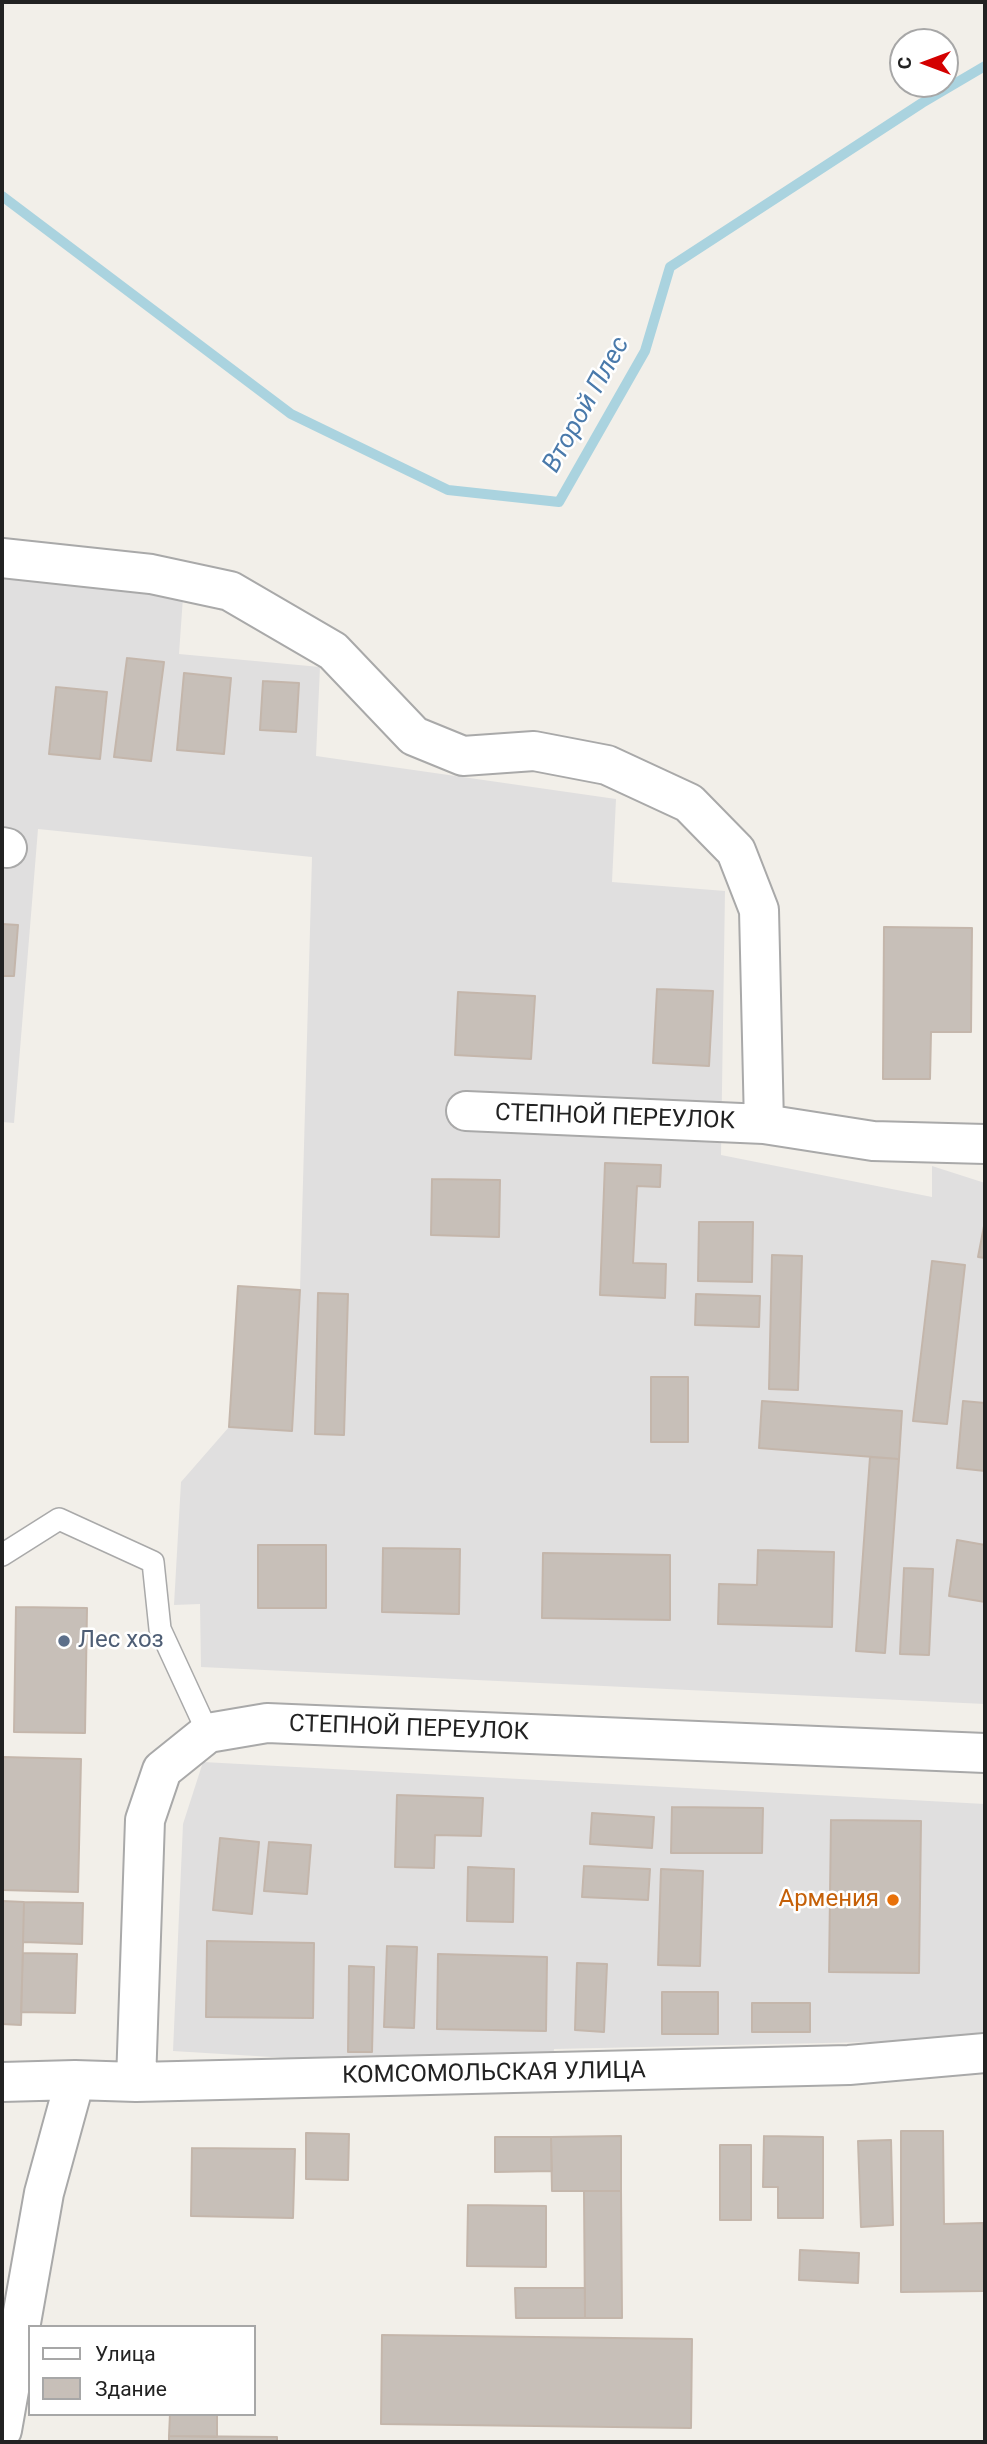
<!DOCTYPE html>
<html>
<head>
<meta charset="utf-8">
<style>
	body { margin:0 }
	#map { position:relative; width:987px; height:2444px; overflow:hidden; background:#f2efe9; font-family:Roboto,sans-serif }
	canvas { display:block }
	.frame { position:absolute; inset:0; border:4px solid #222; pointer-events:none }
	.legend { position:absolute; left:28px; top:2325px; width:228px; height:91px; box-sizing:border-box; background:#fff; border:2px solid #a7a7a7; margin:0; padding:9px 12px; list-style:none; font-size:21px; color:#222 }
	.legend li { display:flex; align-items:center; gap:14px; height:35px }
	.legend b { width:35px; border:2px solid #a7a7a7 }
	.north { position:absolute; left:889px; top:28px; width:70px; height:70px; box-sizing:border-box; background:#fff; border:2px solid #a7a7a7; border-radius:50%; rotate:270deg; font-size:19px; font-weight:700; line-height:28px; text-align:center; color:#222 }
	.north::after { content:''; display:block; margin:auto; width:24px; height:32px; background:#d40000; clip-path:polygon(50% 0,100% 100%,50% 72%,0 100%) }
</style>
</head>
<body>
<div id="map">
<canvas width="987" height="2444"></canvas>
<div class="frame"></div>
<ul class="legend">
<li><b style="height:9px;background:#fff"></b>Улица</li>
<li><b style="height:19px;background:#c7bfb8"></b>Здание</li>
</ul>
<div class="north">С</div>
</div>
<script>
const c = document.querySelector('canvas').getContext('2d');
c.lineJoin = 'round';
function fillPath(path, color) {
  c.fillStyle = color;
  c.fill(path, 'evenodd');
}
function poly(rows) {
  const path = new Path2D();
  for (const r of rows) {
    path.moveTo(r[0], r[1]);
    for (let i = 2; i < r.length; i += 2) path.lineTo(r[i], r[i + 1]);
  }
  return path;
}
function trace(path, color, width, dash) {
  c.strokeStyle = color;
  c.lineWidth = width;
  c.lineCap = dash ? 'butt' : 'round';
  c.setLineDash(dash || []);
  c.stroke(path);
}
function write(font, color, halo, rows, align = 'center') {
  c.font = font + ' Roboto,sans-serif';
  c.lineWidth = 5;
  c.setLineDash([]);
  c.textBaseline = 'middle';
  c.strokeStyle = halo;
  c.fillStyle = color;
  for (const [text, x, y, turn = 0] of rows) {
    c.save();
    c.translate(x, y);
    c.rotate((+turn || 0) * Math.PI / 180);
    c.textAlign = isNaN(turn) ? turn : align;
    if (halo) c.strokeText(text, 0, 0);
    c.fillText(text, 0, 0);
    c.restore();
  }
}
fillPath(poly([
	[2,575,183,597,179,654,320,667,316,756,616,799,612,882,725,891,721,1155,932,1197,932,1166,985,1183,985,1704,201,1667,200,1604,174,1605,181,1482,229,1427,292,1431,300,1290,312,857,38,829,14,1123,2,1122],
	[203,1762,985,1804,985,2032,914,2041,554,2049,551,2074,173,2051,183,1824]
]), '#e0dfdf');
trace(poly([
	[2,196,291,414,448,490,559,502,645,351,670,267,922,103,985,66]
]), '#aad3df', 10);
const building = poly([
	[127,658,164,662,151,761,114,757,127,658],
	[184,673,231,678,224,754,177,750,184,673],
	[263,681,299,683,296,732,260,730,263,681],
	[56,687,107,692,100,759,49,754,56,687],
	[2,924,18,925,14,976,2,976,2,924],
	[884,927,972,928,971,1032,931,1032,930,1079,883,1079,884,927],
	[657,989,713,991,709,1066,653,1063,657,989],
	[458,992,535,996,531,1059,455,1055,458,992],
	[605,1163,661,1165,660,1187,637,1186,633,1263,666,1264,665,1298,600,1295,605,1163],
	[432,1179,500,1180,499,1237,431,1235,432,1179],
	[985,1221,985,1258,978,1257,985,1221],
	[699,1222,753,1222,752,1282,698,1281,699,1222],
	[772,1255,802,1256,798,1390,769,1389,772,1255],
	[932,1261,965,1265,947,1424,913,1421,932,1261],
	[238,1286,300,1290,292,1431,229,1427,238,1286],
	[318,1293,348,1294,344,1435,315,1434,318,1293],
	[696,1294,760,1296,759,1327,695,1325,696,1294],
	[651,1377,688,1377,688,1442,651,1442,651,1377],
	[762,1401,902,1411,899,1459,759,1448,762,1401],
	[963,1401,985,1403,985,1471,957,1468,963,1401],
	[870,1457,899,1459,885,1653,856,1651,870,1457],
	[957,1540,985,1545,985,1602,949,1596,957,1540],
	[258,1545,326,1545,326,1608,258,1608,258,1545],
	[383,1548,460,1549,459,1614,382,1612,383,1548],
	[758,1550,834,1552,832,1627,718,1624,719,1584,757,1585,758,1550],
	[543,1553,670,1555,670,1620,542,1618,543,1553],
	[904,1568,933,1569,929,1655,900,1654,904,1568],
	[16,1607,87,1608,85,1733,14,1732,16,1607],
	[3,1757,81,1759,78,1892,2,1890,3,1757],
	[397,1795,483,1798,481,1836,435,1835,434,1868,395,1867,397,1795],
	[672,1807,763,1808,762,1853,671,1853,672,1807],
	[592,1813,654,1817,652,1848,590,1844,592,1813],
	[831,1820,921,1821,919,1973,829,1972,831,1820],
	[220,1838,259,1842,252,1914,213,1910,220,1838],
	[269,1842,311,1845,307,1894,264,1891,269,1842],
	[584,1866,650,1869,648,1900,582,1897,584,1866],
	[468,1867,514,1869,513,1922,467,1921,468,1867],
	[661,1869,703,1871,700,1966,658,1965,661,1869],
	[2,1901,24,1902,21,2025,2,2024,2,1901],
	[24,1902,83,1903,82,1944,23,1942,24,1902],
	[207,1941,314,1943,313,2018,206,2017,207,1941],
	[387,1946,417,1947,414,2028,384,2027,387,1946],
	[23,1953,77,1954,75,2013,21,2012,23,1953],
	[438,1954,547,1957,546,2031,437,2029,438,1954],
	[577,1963,607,1964,604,2032,575,2030,577,1963],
	[349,1966,374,1967,372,2052,348,2052,349,1966],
	[662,1992,718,1992,718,2034,662,2034,662,1992],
	[752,2003,810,2003,810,2032,752,2032,752,2003],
	[901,2131,943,2131,944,2224,983,2223,984,2291,901,2292,901,2131],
	[306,2133,349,2134,348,2180,306,2179,306,2133],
	[621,2136,621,2191,552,2191,551,2137,621,2136],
	[764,2136,823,2137,823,2218,778,2218,778,2187,763,2187,764,2136],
	[495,2137,551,2137,552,2171,495,2172,495,2137],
	[891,2140,893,2225,861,2227,858,2141,891,2140],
	[720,2145,751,2145,751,2220,720,2220,720,2145],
	[192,2148,295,2149,293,2218,191,2216,192,2148],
	[584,2191,621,2191,622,2318,585,2318,584,2191],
	[468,2205,546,2206,546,2267,467,2266,468,2205],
	[800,2250,859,2253,858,2283,799,2280,800,2250],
	[515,2288,585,2288,585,2318,516,2318,515,2288],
	[382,2335,692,2339,691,2428,381,2424,382,2335],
	[170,2414,217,2414,217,2437,169,2436,170,2414],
	[169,2436,277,2437,277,2442,169,2442,169,2436]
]);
fillPath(building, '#c7bfb8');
trace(building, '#c4b6ab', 2);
const service = poly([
	[2,1555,59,1519,153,1562,160,1629,208,1733]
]);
const minor = poly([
	[2,558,151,574,230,591,333,651,414,736,463,756,534,751,607,765,689,803,736,851,759,910,764,1124],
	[2,847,7,848],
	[466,1111,764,1124,873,1141,985,1144],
	[2,2082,75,2080,136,2082,849,2065,985,2053],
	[136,2082,145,1820,162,1770,208,1733,267,1723,985,1753],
	[2,2430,44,2193,75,2080]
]);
trace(service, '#a9a9a9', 24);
trace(minor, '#a9a9a9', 42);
trace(service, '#fff', 21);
trace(minor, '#fff', 38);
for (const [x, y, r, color] of [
	[64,1641,7,"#5c6f8a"],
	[893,1900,7,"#e8710a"]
]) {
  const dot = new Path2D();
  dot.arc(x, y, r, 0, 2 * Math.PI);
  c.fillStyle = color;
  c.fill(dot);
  trace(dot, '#fff', 2.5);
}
write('24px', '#222', '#fff', [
	["СТЕПНОЙ ПЕРЕУЛОК",615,1118,2],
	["СТЕПНОЙ ПЕРЕУЛОК",409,1729,2],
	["КОМСОМОЛЬСКАЯ УЛИЦА",494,2074,-1]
]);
write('24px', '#4e5e75', '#fff', [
	["Лес хоз",78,1641]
], 'left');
write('24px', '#c56008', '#fff', [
	["Армения",879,1900]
], 'right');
write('italic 26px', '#4a7aab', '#fff', [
	["Второй Плес",587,405,-61]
]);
</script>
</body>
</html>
